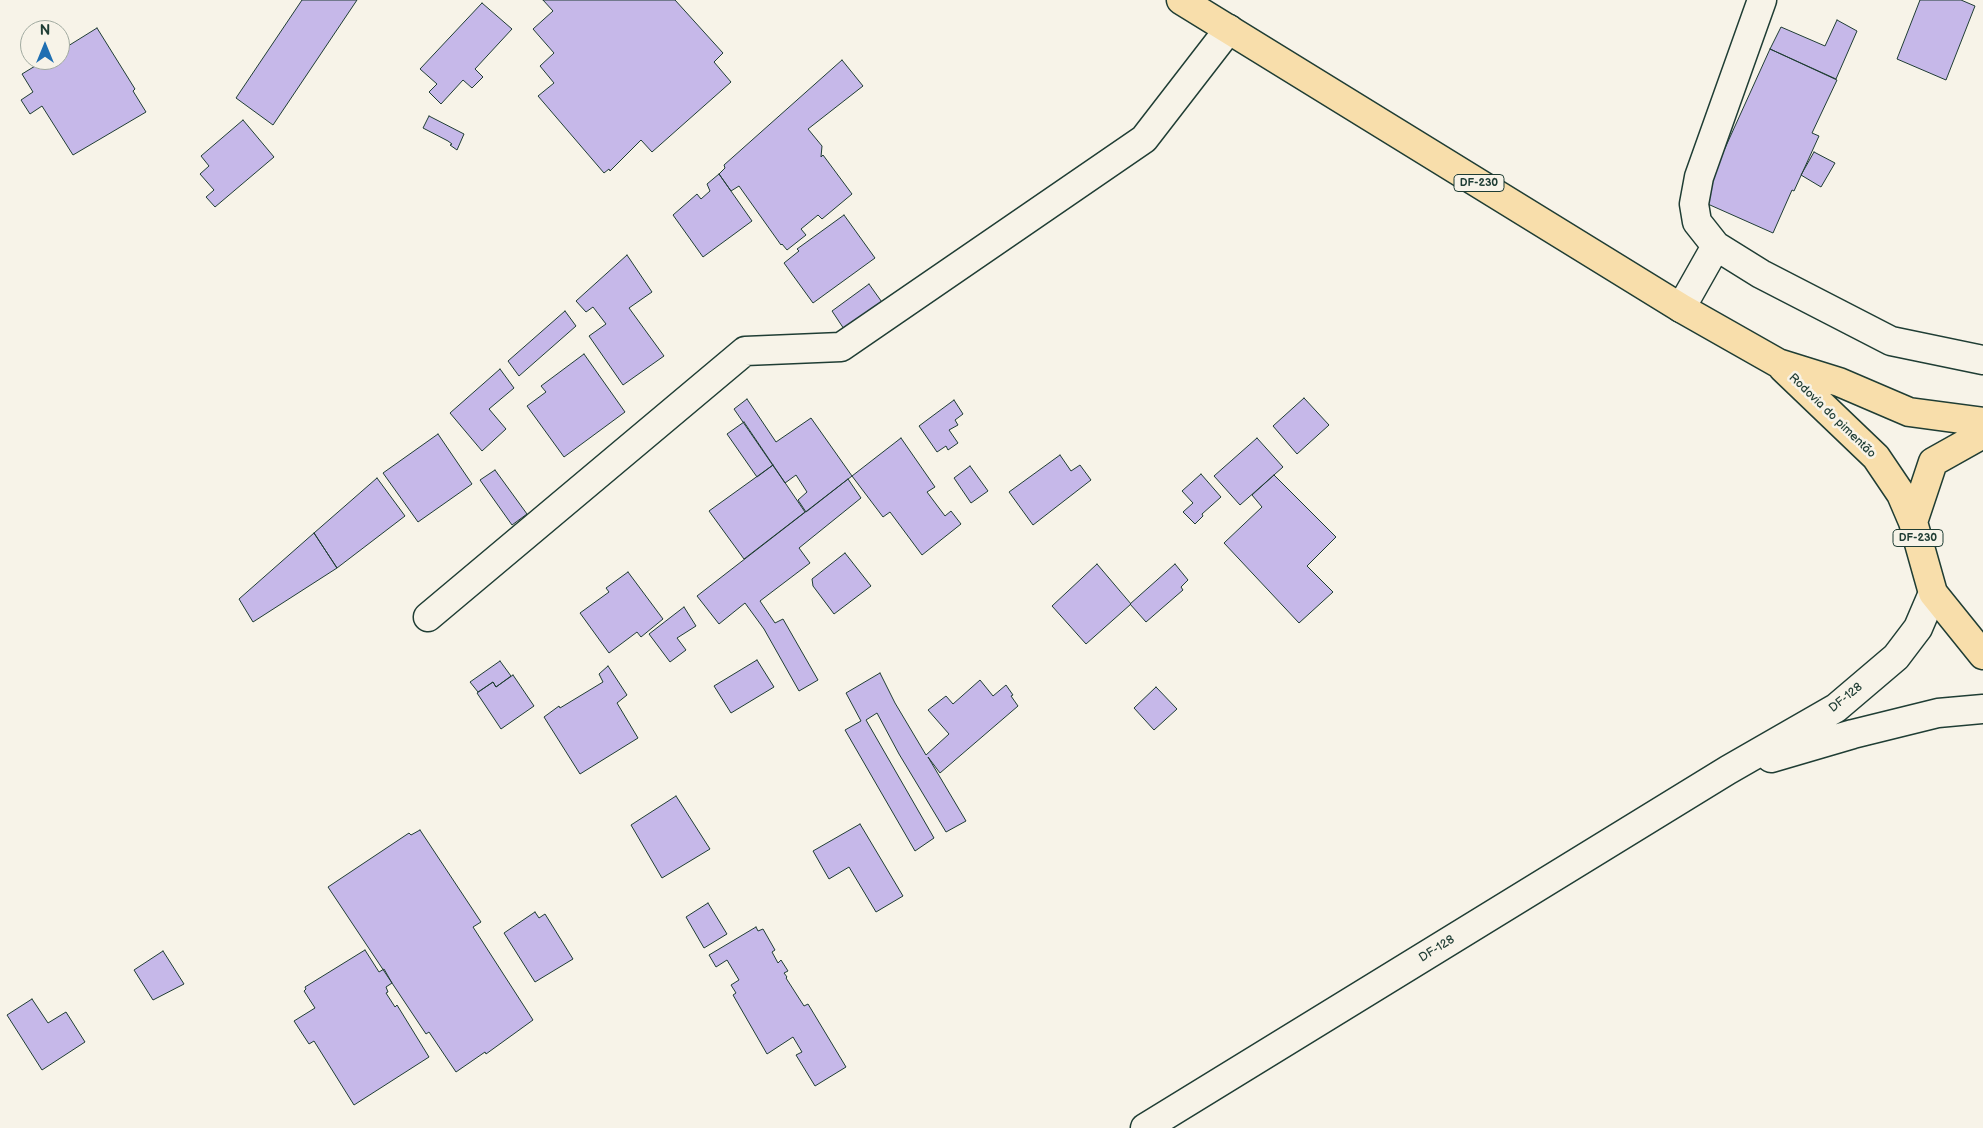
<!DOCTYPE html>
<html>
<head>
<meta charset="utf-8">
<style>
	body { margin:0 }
	#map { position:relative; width:1983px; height:1128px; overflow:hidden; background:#f7f3e8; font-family:"Balsamiq Sans",sans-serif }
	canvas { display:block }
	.north { position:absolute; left:20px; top:20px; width:50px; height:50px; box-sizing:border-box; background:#f7f3e8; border:1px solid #a1aaa0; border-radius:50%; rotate:0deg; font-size:14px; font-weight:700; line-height:20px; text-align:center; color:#1f3d34 }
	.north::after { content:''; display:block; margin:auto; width:18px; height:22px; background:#1f6fb2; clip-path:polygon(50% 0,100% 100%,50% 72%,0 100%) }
</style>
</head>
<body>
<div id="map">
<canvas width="1983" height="1128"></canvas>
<div class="north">N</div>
</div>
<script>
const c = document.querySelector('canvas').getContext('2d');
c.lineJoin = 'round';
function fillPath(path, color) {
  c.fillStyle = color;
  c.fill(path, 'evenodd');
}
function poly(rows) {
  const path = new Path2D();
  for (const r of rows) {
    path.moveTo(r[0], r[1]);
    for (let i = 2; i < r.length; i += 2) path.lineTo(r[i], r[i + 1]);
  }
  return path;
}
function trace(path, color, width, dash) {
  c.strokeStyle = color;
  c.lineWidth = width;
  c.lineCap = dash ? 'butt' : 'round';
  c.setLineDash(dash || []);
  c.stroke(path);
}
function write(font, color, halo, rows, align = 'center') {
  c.font = font + ' "Balsamiq Sans",sans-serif';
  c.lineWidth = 5;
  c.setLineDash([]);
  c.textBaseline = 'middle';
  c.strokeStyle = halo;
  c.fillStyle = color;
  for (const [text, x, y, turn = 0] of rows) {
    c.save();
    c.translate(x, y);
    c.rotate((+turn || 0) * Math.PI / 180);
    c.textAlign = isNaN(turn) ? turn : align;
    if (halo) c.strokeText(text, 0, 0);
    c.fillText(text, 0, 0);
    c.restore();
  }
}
const building = poly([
	[302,0,357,0,273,125,236,98,302,0],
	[543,0,675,0,723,53,714,62,731,82,652,152,641,140,610,171,609,169,604,173,538,96,554,83,540,66,554,53,533,29,553,11,543,0],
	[1920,0,1961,0,1975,6,1946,80,1897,59,1920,0],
	[482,3,512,29,475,69,483,77,472,88,463,80,441,104,429,92,437,84,420,69,482,3],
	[1837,20,1857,31,1836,79,1770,49,1781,27,1825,46,1837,20],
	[97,28,135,89,133,91,146,112,73,155,42,106,30,114,21,100,33,92,22,74,45,60,60,60,60,51,97,28],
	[1770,49,1837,80,1812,133,1819,136,1794,191,1792,190,1773,233,1701,201,1770,49],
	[842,60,863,86,808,129,822,146,821,157,823,155,852,194,822,219,818,215,801,229,806,235,787,250,782,244,781,245,739,186,731,191,719,174,725,168,724,165,842,60],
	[429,116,464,134,457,150,450,145,452,144,448,141,423,128,429,116],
	[243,120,274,157,215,207,206,197,214,190,200,174,209,166,201,156,243,120],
	[1814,152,1835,163,1821,187,1801,175,1814,152],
	[719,174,752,221,703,257,673,215,697,194,701,199,710,191,707,184,719,174],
	[844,215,875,258,813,303,784,263,799,251,797,249,844,215],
	[627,255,652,292,629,308,664,356,623,385,589,336,606,324,593,307,586,312,576,301,627,255],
	[869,284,889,312,850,338,832,311,869,284],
	[565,311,576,326,519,376,508,361,565,311],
	[584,354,625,412,564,457,527,406,546,392,541,386,584,354],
	[500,369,514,388,489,409,506,429,482,451,450,413,500,369],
	[1304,398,1329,425,1297,454,1273,426,1304,398],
	[747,399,776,442,811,418,852,476,806,512,798,500,807,492,796,475,785,483,734,409,747,399],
	[954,400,963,414,955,420,958,425,949,430,958,443,948,450,946,446,937,452,919,426,954,400],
	[744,422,773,465,757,477,727,434,744,422],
	[438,434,472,484,418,522,383,473,438,434],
	[901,438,935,487,927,492,945,516,951,511,961,524,922,555,890,512,883,517,852,476,901,438],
	[1257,438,1283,467,1240,505,1214,476,1257,438],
	[1060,455,1071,471,1080,465,1091,480,1033,525,1009,492,1060,455],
	[773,465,805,512,744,559,709,511,773,465],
	[970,466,988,491,971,503,954,478,970,466],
	[495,470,527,514,512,525,480,480,495,470],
	[1201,474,1221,497,1202,514,1203,516,1195,524,1183,512,1193,503,1182,491,1201,474],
	[1274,475,1336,537,1307,566,1333,592,1299,623,1224,543,1262,507,1252,495,1274,475],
	[377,478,405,516,337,568,314,533,377,478],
	[848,479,861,498,799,548,810,563,760,601,775,623,783,619,818,680,799,691,764,629,745,603,719,624,697,596,848,479],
	[314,533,337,568,253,622,239,599,314,533],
	[845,553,871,586,834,614,813,586,812,579,845,553],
	[1097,564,1131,604,1086,644,1052,606,1097,564],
	[1175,564,1188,580,1181,587,1183,590,1146,622,1130,604,1175,564],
	[628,572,663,619,641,637,637,632,609,653,580,613,609,592,606,588,628,572],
	[684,607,696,626,677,638,686,650,670,662,649,634,684,607],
	[757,660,774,687,731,713,714,686,757,660],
	[500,661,511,676,496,687,493,682,478,692,470,682,500,661],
	[608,666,627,695,617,703,638,738,580,774,544,717,559,706,560,708,603,682,599,674,608,666],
	[880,673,895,703,926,755,949,734,928,710,946,696,953,704,980,680,993,696,1006,685,1013,695,1011,696,1018,706,940,773,928,757,966,821,946,832,899,754,877,713,866,720,934,838,915,851,845,730,861,721,846,693,880,673],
	[513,675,534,706,501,729,477,693,493,682,496,687,513,675],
	[1156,687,1177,709,1154,730,1134,708,1156,687],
	[676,796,710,849,662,878,631,825,676,796],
	[860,824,903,896,876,912,849,867,829,879,813,851,860,824],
	[420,830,481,922,473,927,533,1020,486,1054,485,1052,456,1072,429,1032,426,1034,328,887,409,833,411,835,420,830],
	[708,903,727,934,704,948,686,917,708,903],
	[535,912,539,918,545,914,573,959,535,982,504,933,535,912],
	[756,927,758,931,763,929,775,950,772,952,778,963,781,960,788,971,784,973,787,977,786,978,804,1006,808,1004,846,1067,815,1086,796,1055,802,1052,793,1037,767,1054,733,995,736,993,731,985,739,980,727,960,716,967,709,955,756,927],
	[365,950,379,972,384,969,392,983,386,987,388,992,386,993,395,1007,397,1005,429,1057,354,1105,314,1041,309,1044,294,1021,315,1008,304,991,306,989,305,987,365,950],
	[163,951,184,984,153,1000,134,970,163,951],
	[32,999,48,1023,66,1012,85,1042,42,1070,7,1015,32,999]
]);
fillPath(building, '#c6b8e9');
trace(building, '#1f3d34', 1);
const minor = poly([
	[1716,246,1697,222,1694,204,1699,177,1762,0],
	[1681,308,1716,246,1761,274,1891,341,1983,360],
	[428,617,745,351,841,347,1144,139,1229,29],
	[1771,758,1853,734,1938,713,1983,709],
	[1145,1128,1728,770,1836,708,1896,657,1918,628,1933,593]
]);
const major = poly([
	[1181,0,1681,308,1778,363,1839,382,1909,412,1983,422],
	[1783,368,1876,457,1901,494,1913,522],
	[1983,434,1933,462,1913,522,1933,593,1983,655]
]);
trace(minor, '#1f3d34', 31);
trace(major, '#1f3d34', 31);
trace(minor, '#f7f3e8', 28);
trace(major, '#f8deab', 28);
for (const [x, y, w] of [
	[1479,183,50],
	[1918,538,50]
]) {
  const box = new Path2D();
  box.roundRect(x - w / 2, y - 8.5, w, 17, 4);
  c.fillStyle = '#f7f3e8';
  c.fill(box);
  trace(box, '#1f3d34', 1);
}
write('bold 11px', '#1f3d34', null, [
	["DF-230",1479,183],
	["DF-230",1918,538]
]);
write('12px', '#1f3d34', '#f7f3e8', [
	["Rodovia do pimentão",1832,416,44],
	["DF-128",1846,698,-39],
	["DF-128",1437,949,-32]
]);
</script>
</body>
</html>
